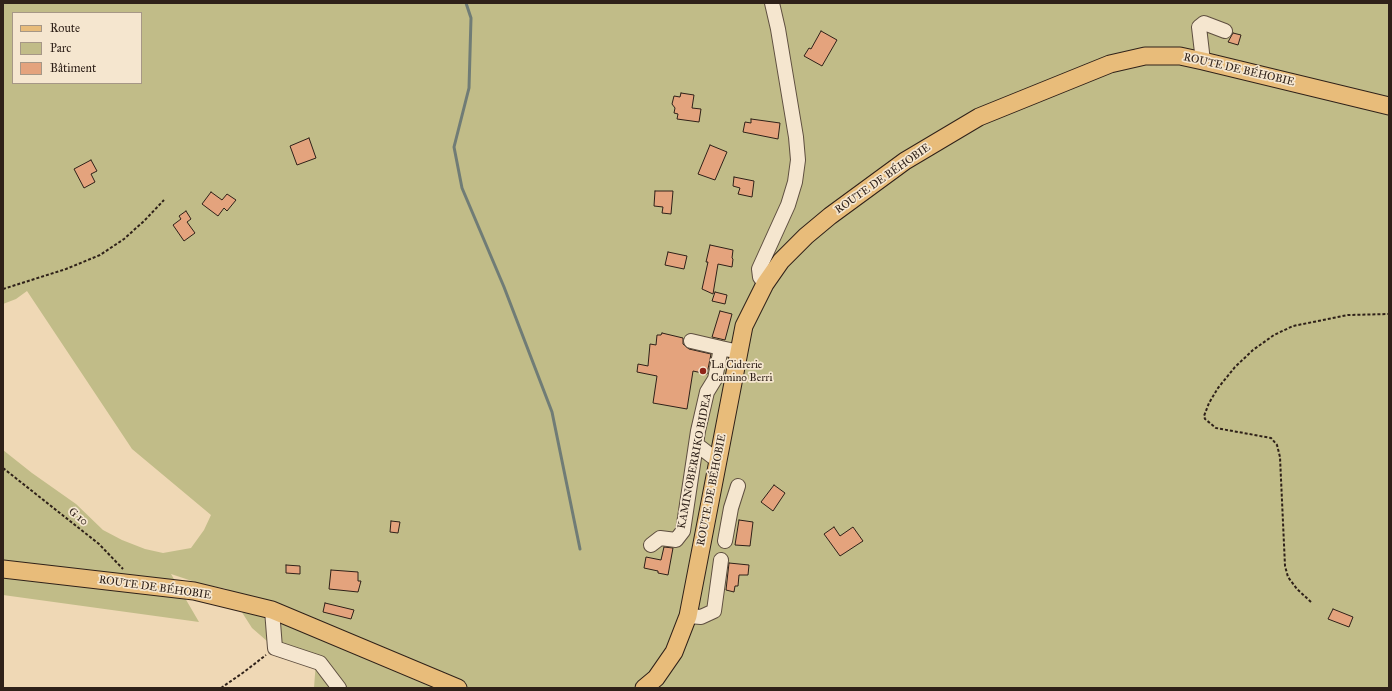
<!DOCTYPE html>
<html>
<head>
<meta charset="utf-8">
<style>
	body { margin:0 }
	#map { position:relative; width:1392px; height:691px; overflow:hidden; background:#efd8b5; font-family:"IM FELL Great Primer",serif }
	canvas { display:block }
	.frame { position:absolute; inset:0; border:4px solid #2f2119; pointer-events:none }
	.legend { position:absolute; left:12px; top:12px; width:130px; height:72px; box-sizing:border-box; background:#f5e6cf; border:1px solid #a69786; margin:0; padding:5px 7px; list-style:none; font-size:12px; color:#2f2119 }
	.legend li { display:flex; align-items:center; gap:8px; height:20px }
	.legend b { width:20px; border:1px solid #a69786 }
</style>
</head>
<body>
<div id="map">
<canvas width="1392" height="691"></canvas>
<div class="frame"></div>
<ul class="legend">
<li><b style="height:5px;background:#e8bc7a"></b>Route</li>
<li><b style="height:11px;background:#c1bc88"></b>Parc</li>
<li><b style="height:11px;background:#e4a37d"></b>Bâtiment</li>
</ul>
</div>
<script>
const c = document.querySelector('canvas').getContext('2d');
c.lineJoin = 'round';
function fillPath(path, color) {
  c.fillStyle = color;
  c.fill(path, 'evenodd');
}
function poly(rows) {
  const path = new Path2D();
  for (const r of rows) {
    path.moveTo(r[0], r[1]);
    for (let i = 2; i < r.length; i += 2) path.lineTo(r[i], r[i + 1]);
  }
  return path;
}
function trace(path, color, width, dash) {
  c.strokeStyle = color;
  c.lineWidth = width;
  c.lineCap = dash ? 'butt' : 'round';
  c.setLineDash(dash || []);
  c.stroke(path);
}
function write(font, color, halo, rows, align = 'center') {
  c.font = font + ' "IM FELL Great Primer",serif';
  c.lineWidth = 3.5;
  c.setLineDash([]);
  c.textBaseline = 'middle';
  c.strokeStyle = halo;
  c.fillStyle = color;
  for (const [text, x, y, turn = 0] of rows) {
    c.save();
    c.translate(x, y);
    c.rotate((+turn || 0) * Math.PI / 180);
    c.textAlign = isNaN(turn) ? turn : align;
    if (halo) c.strokeText(text, 0, 0);
    c.fillText(text, 0, 0);
    c.restore();
  }
}
fillPath(poly([
	[3,3,1389,3,1389,688,314,688,316,661,275,648,252,628,227,589,201,584,171,574,199,622,3,595,3,450,32,473,76,504,103,530,122,540,145,549,163,553,191,548,204,530,211,515,132,449,27,291,16,299,3,304],
	[13,13,141,13,141,83,13,83]
]), '#c1bc88');
trace(poly([
	[466,3,471,18,469,88,454,147,462,188,504,287,552,412,580,549]
]), '#707c76', 3);
const building = poly([
	[821,31,837,40,822,66,804,56,809,48,811,49,821,31],
	[1233,33,1241,35,1238,45,1228,42,1233,33],
	[681,93,694,95,692,108,701,109,699,122,677,119,678,114,674,113,675,108,672,104,674,96,680,97,681,93],
	[751,119,780,123,778,139,743,132,745,122,751,123,751,119],
	[309,138,316,158,297,165,290,146,309,138],
	[710,145,727,152,715,180,698,174,710,145],
	[91,160,97,171,91,174,95,182,84,188,74,169,91,160],
	[734,177,754,181,752,197,738,194,740,188,733,186,734,177],
	[655,191,673,191,671,214,662,213,663,207,654,206,655,191],
	[211,192,222,200,227,194,236,200,227,211,224,208,218,216,202,204,211,192],
	[186,211,191,219,187,222,195,233,184,241,173,225,181,219,179,216,186,211],
	[710,245,733,250,732,258,733,259,732,267,718,264,713,294,702,289,708,262,706,262,710,245],
	[668,252,687,256,684,269,665,265,668,252],
	[715,292,727,295,725,304,712,301,715,292],
	[720,311,732,314,725,340,712,337,720,311],
	[662,333,683,338,683,344,689,349,711,354,707,374,693,371,687,409,653,403,657,376,637,372,638,364,648,366,650,344,656,345,657,335,661,335,662,333],
	[774,485,785,493,773,511,761,502,774,485],
	[739,520,753,522,750,546,735,545,739,520],
	[391,521,400,522,398,533,390,532,391,521],
	[834,527,840,536,853,527,863,541,840,556,824,534,834,527],
	[664,547,673,548,668,575,658,573,658,571,644,568,646,557,661,560,664,547],
	[729,563,749,565,748,575,739,575,738,586,735,586,734,592,726,590,729,563],
	[286,565,300,566,300,574,286,573,286,565],
	[331,570,358,572,358,581,361,581,358,592,329,589,331,570],
	[325,603,354,610,351,619,323,612,325,603],
	[1333,609,1353,617,1349,627,1328,619,1333,609]
]);
fillPath(building, '#e4a37d');
trace(building, '#2f2119', 1);
const minor = poly([
	[1203,61,1199,27,1204,23,1225,31],
	[765,284,760,277,759,269,788,205,795,182,798,160,796,137,778,29,772,3],
	[691,341,721,348],
	[696,444,718,461],
	[725,541,731,508,738,486],
	[651,545,660,538,676,540,683,531,698,431,707,392,715,379,721,348,739,352],
	[272,610,275,648,320,663,339,688],
	[688,616,701,617,714,611,721,560]
]);
const major = poly([
	[3,569,194,591,272,610,458,688],
	[644,688,656,678,674,652,688,616,744,326,765,284,781,261,806,236,830,216,905,161,979,117,1110,64,1145,56,1180,56,1203,61,1389,106]
]);
trace(minor, '#5f4f40', 16);
trace(major, '#2f2119', 19);
trace(poly([
	[3,289,66,269,100,255,124,239,144,221,164,200],
	[3,468,99,544,123,569],
	[1311,602,1297,589,1288,577,1285,566,1280,457,1277,445,1271,438,1216,428,1205,419,1204,416,1209,403,1218,388,1235,367,1253,350,1274,335,1293,326,1348,315,1389,314],
	[221,688,244,672,266,655]
]), '#2f2119', 2, [3, 2]);
trace(minor, '#f5e6cf', 14);
trace(major, '#e8bc7a', 17);
for (const [x, y, r, color] of [
	[703,371,4,"#8f2418"]
]) {
  const dot = new Path2D();
  dot.arc(x, y, r, 0, 2 * Math.PI);
  c.fillStyle = color;
  c.fill(dot);
  trace(dot, '#f5e6cf', 1.5);
}
write('11px', '#2f2119', '#f5e6cf', [
	["ROUTE DE BÉHOBIE",1239,70,13],
	["ROUTE DE BÉHOBIE",883,179,-35],
	["KAMINOBERRIKO BIDEA",695,461,-79],
	["ROUTE DE BÉHOBIE",712,490,-79],
	["G 10",78,517,39],
	["ROUTE DE BÉHOBIE",155,588,8]
]);
write('11px', '#2f2119', '#f5e6cf', [
	["La Cidrerie",711,365],
	["Camino Berri",711,378]
], 'left');
</script>
</body>
</html>
